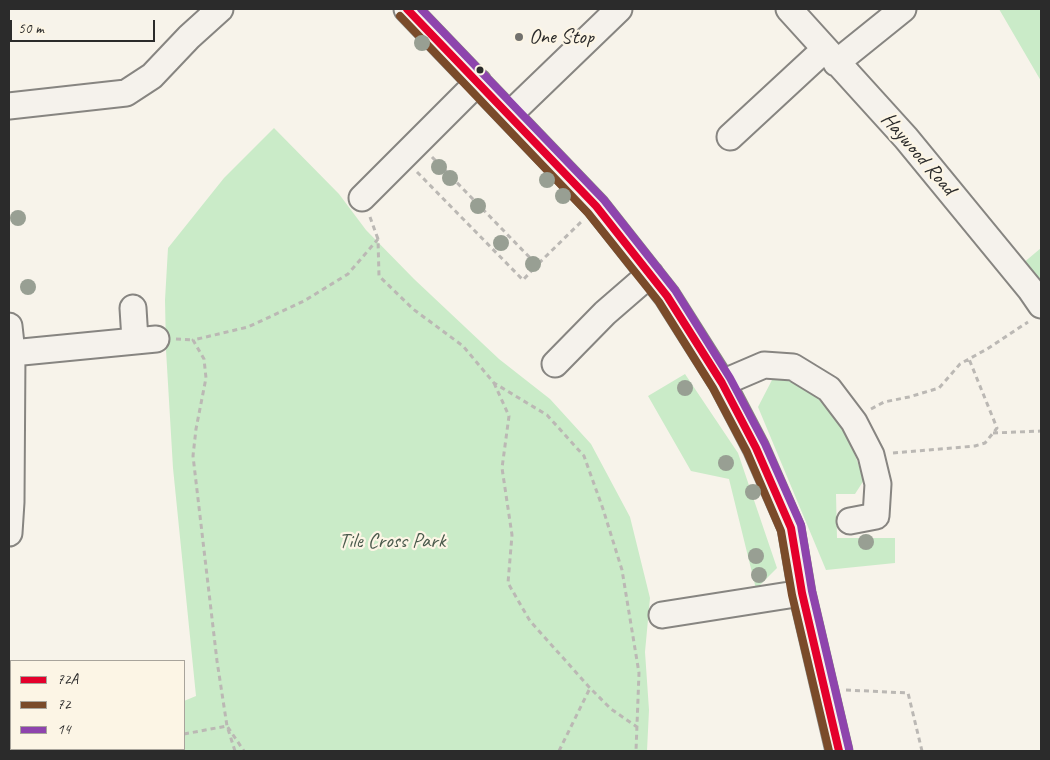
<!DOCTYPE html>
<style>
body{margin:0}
#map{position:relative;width:1050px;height:760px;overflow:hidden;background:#f7f3ea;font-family:Caveat,sans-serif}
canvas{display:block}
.frame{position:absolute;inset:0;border:10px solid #2b2b2b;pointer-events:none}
.legend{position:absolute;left:10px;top:660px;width:175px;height:90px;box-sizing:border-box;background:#fcf5e5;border:1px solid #a8a49b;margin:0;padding:6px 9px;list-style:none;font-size:15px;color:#2b2b2b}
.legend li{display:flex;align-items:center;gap:10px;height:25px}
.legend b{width:25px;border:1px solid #a8a49b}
.scale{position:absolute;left:10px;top:20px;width:145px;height:22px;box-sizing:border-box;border:2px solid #2b2b2b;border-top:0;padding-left:6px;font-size:15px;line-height:18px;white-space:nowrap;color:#2b2b2b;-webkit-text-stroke:4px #fcf5e5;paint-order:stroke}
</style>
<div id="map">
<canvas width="1050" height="760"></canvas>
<div class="frame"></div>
<ul class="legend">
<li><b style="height:6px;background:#e4002b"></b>72A</li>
<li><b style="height:6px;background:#7a4b2a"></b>72</li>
<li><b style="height:6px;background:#8e44ad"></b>14</li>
</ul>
<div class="scale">50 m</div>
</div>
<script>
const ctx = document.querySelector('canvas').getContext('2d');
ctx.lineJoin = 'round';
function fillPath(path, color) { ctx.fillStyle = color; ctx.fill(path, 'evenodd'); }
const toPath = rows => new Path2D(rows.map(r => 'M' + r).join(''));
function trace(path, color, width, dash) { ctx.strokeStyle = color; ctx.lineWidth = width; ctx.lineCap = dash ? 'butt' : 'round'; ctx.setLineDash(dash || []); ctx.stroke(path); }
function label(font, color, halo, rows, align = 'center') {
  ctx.font = font + ' Caveat,sans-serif'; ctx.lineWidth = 4.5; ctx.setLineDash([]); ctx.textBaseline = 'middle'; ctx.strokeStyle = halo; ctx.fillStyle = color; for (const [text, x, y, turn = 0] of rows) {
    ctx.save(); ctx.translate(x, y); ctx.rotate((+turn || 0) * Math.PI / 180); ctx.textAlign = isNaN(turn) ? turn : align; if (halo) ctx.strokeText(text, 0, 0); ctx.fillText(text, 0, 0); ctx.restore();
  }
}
fillPath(toPath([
 [999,9,1041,9,1041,81],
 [274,128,339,194,366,230,414,279,499,359,550,399,591,444,630,517,650,598,645,652,649,710,647,751,45,751,52,749,184,749,184,701,196,696,173,468,166,350,165,300,168,248,224,178],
 [1041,248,1041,285,1022,264],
 [781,373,794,378,817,397,847,433,864,480,855,494,836,494,837,538,895,538,895,563,826,570,758,407,772,380],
 [685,374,738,453,777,568,756,589,729,479,691,471,648,396]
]), '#caebc8');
const minor = toPath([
 [407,9,596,206,667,296,722,383,756,448,791,528,802,593,839,751],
 [789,9,906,138,1030,289,1041,305],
 [836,63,903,9],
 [9,106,126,93,152,76,189,37,220,9],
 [509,115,619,9],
 [730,137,824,50],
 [362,198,478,82],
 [133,308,135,340],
 [9,326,12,353,11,502,9,533],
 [12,353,156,339],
 [555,364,605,313,650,274],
 [722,383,764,365,793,367,829,389,854,422,871,455,878,484,876,516,850,521],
 [662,615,802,593],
 [9,736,10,751]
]);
trace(minor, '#878581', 29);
trace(toPath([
 [432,157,537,265,582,221],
 [417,172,523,280,537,265],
 [370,217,378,239],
 [176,339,193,340],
 [494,383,509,416,502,468,512,535,508,583,530,621,590,688,611,709,637,727],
 [871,409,884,402,909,397,939,388,960,364,987,349,1028,322],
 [993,433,1041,431],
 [893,453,975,446,985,443,997,428,969,359],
 [846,690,908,693,922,751],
 [184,734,227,726,244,751],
 [138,751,144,749],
 [235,751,227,726,217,661,193,456,196,429,206,378,204,359,193,340,248,327,304,301,348,274,378,239,379,276,413,309,463,346,494,383,547,415,584,456,603,509,622,570,639,673,636,751],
 [559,751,590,688]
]), '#bbb8b4', 3, [5, 4]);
trace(minor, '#f5f2ec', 25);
trace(toPath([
 [407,9,596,206,667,296,722,383,756,448,791,528,802,593,839,751]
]), '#e4002b', 8);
trace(toPath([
 [400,16,588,213,659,302,713,388,747,452,781,531,792,595,829,751]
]), '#7a4b2a', 8);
trace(toPath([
 [421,9,604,200,675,290,730,378,765,444,801,525,812,591,849,749]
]), '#8e44ad', 8);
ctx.fillStyle = '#989f93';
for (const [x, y] of [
 [422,43],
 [439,167],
 [450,178],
 [547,180],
 [563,196],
 [478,206],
 [18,218],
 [501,243],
 [533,264],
 [28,287],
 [685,388],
 [726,463],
 [753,492],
 [866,542],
 [756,556],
 [759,575]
]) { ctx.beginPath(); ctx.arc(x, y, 8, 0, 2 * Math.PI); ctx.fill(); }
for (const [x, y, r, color] of [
 [519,37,5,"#72716e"],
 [480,70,4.5,"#2b2b2b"]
]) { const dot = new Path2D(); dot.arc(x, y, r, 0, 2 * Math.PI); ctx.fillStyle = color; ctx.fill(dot); trace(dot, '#fcf5e5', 2); }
label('21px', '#2b2b2b', '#fcf5e5', [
 ["One Stop",529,37]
], 'left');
label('21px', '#2b2b2b', '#fcf5e5', [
 ["Haywood Road",918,154,49]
]);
label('21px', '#4a5a4c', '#fcf5e5', [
 ["Tile Cross Park",392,541]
]);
</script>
